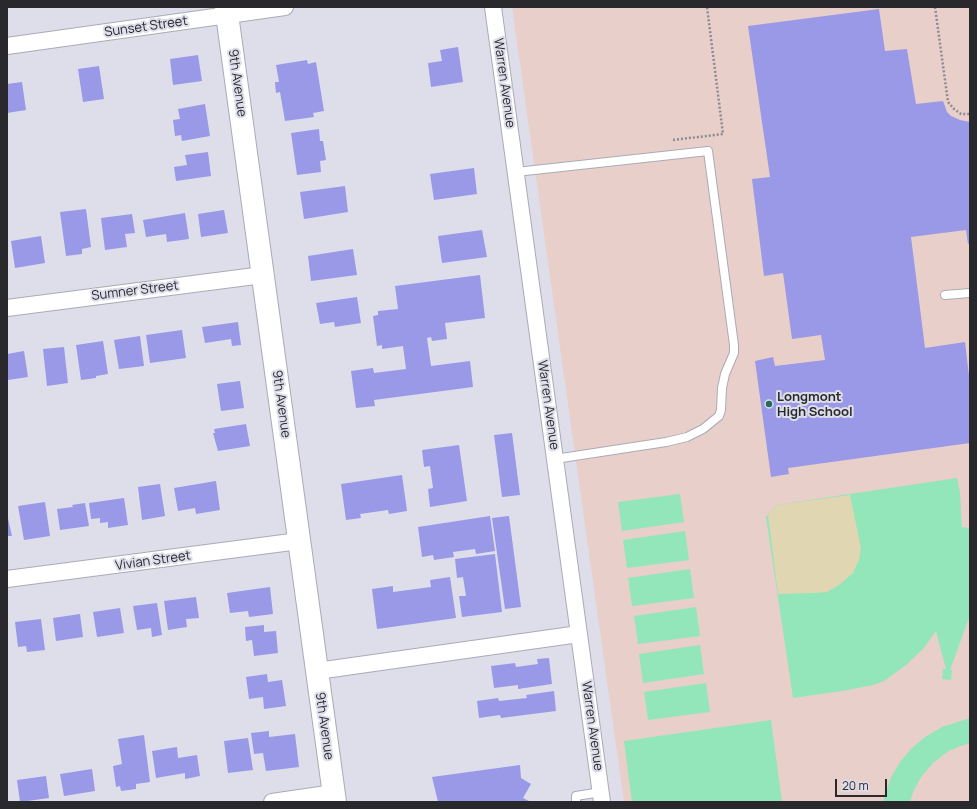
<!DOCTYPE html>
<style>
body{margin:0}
#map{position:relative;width:977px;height:809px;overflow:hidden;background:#dddeea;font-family:Manrope,sans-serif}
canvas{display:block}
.frame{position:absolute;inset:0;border:8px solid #28282d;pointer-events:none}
.scale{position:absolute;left:835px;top:779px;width:52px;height:18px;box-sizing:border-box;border:2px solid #28282d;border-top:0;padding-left:5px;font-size:12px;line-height:14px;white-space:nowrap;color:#28282d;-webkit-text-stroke:3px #dddeea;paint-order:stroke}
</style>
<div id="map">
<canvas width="977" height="809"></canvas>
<div class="frame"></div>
<div class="scale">20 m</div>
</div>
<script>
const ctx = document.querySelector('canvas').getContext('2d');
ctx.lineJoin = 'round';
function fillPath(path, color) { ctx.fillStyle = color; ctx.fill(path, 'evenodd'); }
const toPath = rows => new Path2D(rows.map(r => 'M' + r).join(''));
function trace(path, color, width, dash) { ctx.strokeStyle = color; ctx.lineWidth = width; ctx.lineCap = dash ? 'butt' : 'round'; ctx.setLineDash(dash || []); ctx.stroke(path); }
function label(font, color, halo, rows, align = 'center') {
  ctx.font = font + ' Manrope,sans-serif'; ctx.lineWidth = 4; ctx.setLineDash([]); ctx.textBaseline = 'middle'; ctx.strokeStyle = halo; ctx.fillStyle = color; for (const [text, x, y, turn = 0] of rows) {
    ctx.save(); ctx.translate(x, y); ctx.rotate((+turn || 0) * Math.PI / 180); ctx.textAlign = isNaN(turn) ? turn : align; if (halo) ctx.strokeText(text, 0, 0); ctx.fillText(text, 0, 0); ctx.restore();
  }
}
fillPath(toPath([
 [512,7,970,7,970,802,624,802]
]), '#e9cfca');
fillPath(toPath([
 [957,478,960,493,962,527,970,528,970,615,950,670,952,670,951,680,942,679,943,669,946,669,936,631,923,649,906,665,884,681,873,685,842,691,793,698,766,517,776,505],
 [680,494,684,522,622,531,618,502],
 [685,531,689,560,627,568,623,540],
 [690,569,694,598,632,606,628,578],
 [696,607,700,636,638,644,634,616],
 [700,645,704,674,643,683,639,654],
 [706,683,710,712,648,720,644,692],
 [970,718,970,743,958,747,947,752,933,763,921,777,913,792,910,802,883,802,891,777,900,762,912,748,925,737,942,727],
 [771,720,782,802,632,802,624,741]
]), '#92e6b9');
fillPath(toPath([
 [850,495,861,548,859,560,853,573,839,585,827,592,815,593,778,594,768,515,776,505]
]), '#e0d6b1');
fillPath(toPath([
 [879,9,885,51,907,49,916,104,943,101,947,112,951,116,960,120,970,122,970,243,968,244,966,230,911,237,925,348,965,342,970,384,970,443,788,468,789,474,771,477,755,361,773,357,775,366,825,360,821,335,792,339,783,273,764,276,752,179,770,177,748,26],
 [458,47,463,82,431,87,428,63,442,61,440,50],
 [198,55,202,81,173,85,170,59],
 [307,60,308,64,316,62,324,111,313,113,314,117,285,121,280,92,276,93,275,82,279,82,276,65],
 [99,66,104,99,83,102,78,69],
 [22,82,26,110,7,113,7,84],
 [205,104,210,136,182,141,181,135,175,136,173,120,180,119,178,109],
 [319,129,320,141,323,141,326,160,320,161,321,172,297,175,291,133],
 [208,152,211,176,176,181,174,167,187,165,185,155],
 [474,168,477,194,434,200,430,174],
 [345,186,348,212,304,219,300,192],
 [86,209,91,247,82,249,82,254,66,256,60,212],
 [224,210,228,233,201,237,198,214],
 [185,213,189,239,167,242,166,234,146,237,143,220],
 [132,214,135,233,125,234,127,247,105,250,101,218],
 [482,230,487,257,442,263,438,236],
 [41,236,45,263,15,268,11,241],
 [353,249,357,275,311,281,308,256],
 [480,275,485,318,445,323,447,339,432,341,431,337,427,338,431,366,470,361,473,387,374,400,375,406,356,408,351,371,373,368,374,373,406,369,403,346,382,349,382,345,377,346,373,316,378,315,378,311,398,309,395,286],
 [357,297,361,323,335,327,334,322,320,324,316,303],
 [238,322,241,345,232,346,231,339,205,343,202,327],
 [182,330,186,358,150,363,146,335],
 [140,336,144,366,119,369,114,340],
 [103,341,108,374,96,376,96,378,81,380,76,345],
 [64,347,68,383,47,386,43,349],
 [24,351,28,377,8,380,7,354],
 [240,381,244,408,221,411,217,384],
 [246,424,250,446,218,451,213,433,215,433,214,429],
 [512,433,520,495,502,497,494,435],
 [459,445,467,501,430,507,428,489,433,488,430,466,424,467,422,450],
 [402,475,407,511,389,514,388,510,360,514,361,518,346,520,341,484],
 [216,481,220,510,196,514,195,508,178,511,174,488],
 [160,484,165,516,142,520,138,487],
 [124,498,128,525,108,528,108,522,100,523,100,518,91,519,89,503],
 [45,502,50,536,24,540,18,506],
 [85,503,89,526,60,530,57,509,73,507,72,505],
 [7,514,12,536,7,536],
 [490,516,495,551,476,554,475,549,453,552,454,557,434,560,433,555,422,557,418,527],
 [509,516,521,607,505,609,492,518],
 [495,554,502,612,462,617,459,596,466,596,463,577,457,578,455,559],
 [450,577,456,618,377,629,372,589,393,586,393,592,431,587,430,580],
 [270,587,273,614,249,617,248,611,230,613,227,593],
 [196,597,199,618,186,619,187,627,168,630,164,601],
 [157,603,162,635,152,637,151,628,137,630,133,606],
 [120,608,124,633,97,637,93,612],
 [80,614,83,637,56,641,53,618],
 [41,619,45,650,27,652,26,646,18,647,15,622],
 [264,625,264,632,276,631,278,653,254,656,252,640,246,641,245,627],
 [549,658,552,684,518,689,518,685,494,688,491,666,515,663,516,667,538,664,537,659],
 [267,674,268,682,282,680,286,706,264,709,263,697,249,699,246,677],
 [554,691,556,711,501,718,500,715,479,718,477,701,498,698,499,701,527,698,526,695],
 [269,731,269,737,295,734,299,767,266,771,263,753,254,754,251,733],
 [144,735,150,782,136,784,136,789,121,791,120,786,116,787,113,766,122,764,118,739],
 [248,738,253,770,228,773,224,741],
 [177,747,178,758,197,755,200,776,185,779,185,773,156,778,152,751],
 [520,765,521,778,531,784,523,798,531,802,438,802,432,777],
 [92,769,95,791,64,796,60,774],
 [46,776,49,798,20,802,17,780]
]), '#9999e8');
const service = toPath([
 [516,172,708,151,734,345,734,353,725,374,722,388,721,410,719,416,703,429,687,437,666,442,555,459],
 [945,295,970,293],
 [576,802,576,796,601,792]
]);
const minor = toPath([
 [493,7,602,802],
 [7,46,285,7],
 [7,308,263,275],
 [7,579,299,541],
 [317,671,579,634],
 [272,802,334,793]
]);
const secondary = toPath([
 [226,7,335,802]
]);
trace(service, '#ababb7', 10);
trace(minor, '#ababb7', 18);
trace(secondary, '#ababb7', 24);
trace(toPath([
 [935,7,948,102,954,109,961,114,970,114],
 [673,140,723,134,707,7]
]), '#8a8b93', 2.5, [2, 2]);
trace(service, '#fff', 8);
trace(minor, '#fff', 16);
trace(secondary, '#fff', 22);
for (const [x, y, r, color] of [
 [769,404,4,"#256a5c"]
]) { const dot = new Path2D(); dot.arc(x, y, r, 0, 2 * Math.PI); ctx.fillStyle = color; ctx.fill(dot); trace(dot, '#dddeea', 1.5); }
label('13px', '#28282d', '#dddeea', [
 ["Sunset Street",146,27,-8],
 ["9th Avenue",237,83,82],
 ["Warren Avenue",504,83,82],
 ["Sumner Street",135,291,-7],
 ["9th Avenue",281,404,82],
 ["Warren Avenue",548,405,82],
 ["Vivian Street",153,561,-8],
 ["9th Avenue",324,726,82],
 ["Warren Avenue",592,726,82]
]);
label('bold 13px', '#28282d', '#dddeea', [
 ["Longmont",777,397],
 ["High School",777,412]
], 'left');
</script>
